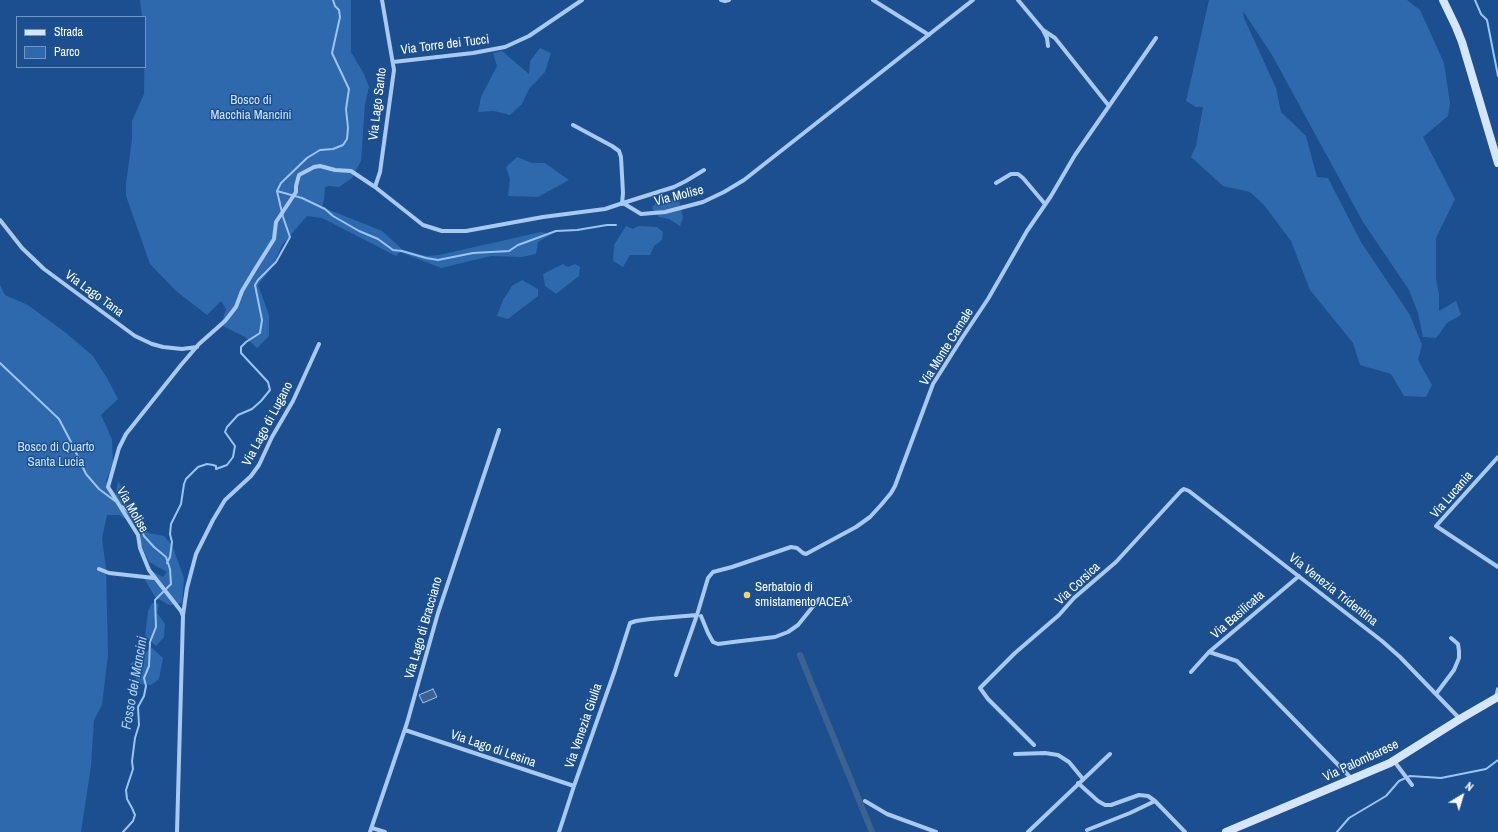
<!DOCTYPE html>
<style>
body{margin:0}
#map{position:relative;width:1498px;height:832px;overflow:hidden;background:#1b4f8f;font-family:"Archivo Narrow",sans-serif}
canvas{display:block}
.legend{position:absolute;left:16px;top:16px;width:130px;height:52px;box-sizing:border-box;background:#1b4f8f;border:1px solid #7695bc;margin:0;padding:5px 7px;list-style:none;font-size:12px;color:#fff}
.legend li{display:flex;align-items:center;gap:8px;height:20px}
.legend b{width:20px;border:1px solid #7695bc}
.north{position:absolute;left:1442px;top:776px;width:40px;height:40px;-webkit-text-stroke:3px #1b4f8f;paint-order:stroke;rotate:38deg;font-size:11px;font-weight:700;line-height:16px;text-align:center;color:#fff}
.north::after{content:'';display:block;margin:auto;width:14px;height:18px;background:#fff;clip-path:polygon(50% 0,100% 100%,50% 72%,0 100%)}
</style>
<div id="map">
<canvas width="1498" height="832"></canvas>
<ul class="legend">
<li><b style="height:5px;background:#d6e6fa"></b>Strada</li>
<li><b style="height:11px;background:#2e69ad"></b>Parco</li>
</ul>
<div class="north">N</div>
</div>
<script>
const ctx = document.querySelector('canvas').getContext('2d');
ctx.lineJoin = 'round';
function fillPath(path, color) { ctx.fillStyle = color; ctx.fill(path, 'evenodd'); }
const toPath = rows => new Path2D(rows.map(r => 'M' + r).join(''));
function trace(path, color, width, dash) { ctx.strokeStyle = color; ctx.lineWidth = width; ctx.lineCap = dash ? 'butt' : 'round'; ctx.setLineDash(dash || []); ctx.stroke(path); }
function label(font, color, halo, rows, align = 'center') {
  ctx.font = font + ' "Archivo Narrow",sans-serif'; ctx.lineWidth = 3; ctx.setLineDash([]); ctx.textBaseline = 'middle'; ctx.strokeStyle = halo; ctx.fillStyle = color; for (const [text, x, y, turn = 0] of rows) {
    ctx.save(); ctx.translate(x, y); ctx.rotate((+turn || 0) * Math.PI / 180); ctx.textAlign = isNaN(turn) ? turn : align; if (halo) ctx.strokeText(text, 0, 0); ctx.fillText(text, 0, 0); ctx.restore();
  }
}
fillPath(toPath([
 [140,0,351,0,351,52,364,74,369,87,365,104,361,161,352,178,339,187,329,186,325,187,324,200,322,207,382,231,403,250,426,256,439,255,541,232,552,234,538,242,536,254,522,257,491,256,441,268,400,252,396,256,322,218,307,216,282,245,272,267,258,285,269,315,269,336,257,348,245,337,221,325,226,309,221,301,207,315,176,291,150,264,126,196,126,184,132,139,132,121,144,94,145,17,142,17],
 [1209,0,1407,0,1420,10,1444,63,1450,103,1448,116,1423,137,1455,199,1436,238,1436,279,1439,294,1439,311,1456,301,1461,315,1447,323,1436,338,1423,337,1418,313,1409,290,1363,222,1272,55,1243,11,1244,18,1276,88,1281,112,1306,136,1317,177,1328,178,1361,242,1410,315,1422,345,1418,360,1432,385,1426,397,1404,396,1391,374,1360,365,1353,343,1310,290,1291,241,1264,205,1250,192,1223,186,1191,157,1196,146,1203,107,1196,107,1186,101],
 [540,48,551,53,545,72,529,89,522,104,510,115,494,111,478,112,481,97,497,66,493,53,502,51,529,74,530,61],
 [517,157,532,163,545,163,569,180,538,197,508,196,510,179,506,167],
 [662,197,679,200,683,218,680,226,669,219,659,217,652,208,657,201],
 [626,226,633,229,638,226,657,227,663,232,662,240,654,246,650,255,630,255,623,267,613,261,614,245],
 [563,264,568,267,575,264,580,267,579,276,556,294,545,286,543,274],
 [522,280,538,289,538,296,508,319,497,316,503,300,512,286],
 [0,285,5,295,28,305,66,333,93,356,107,378,118,399,101,415,112,439,113,464,106,481,116,494,118,481,126,494,127,504,142,520,148,533,164,536,172,545,184,578,182,603,169,605,155,597,145,580,152,571,163,577,167,572,149,562,140,543,141,528,119,515,107,515,102,539,106,568,108,655,102,705,94,720,91,766,81,832,0,832],
 [152,603,159,604,157,613,165,624,164,637,156,646,145,636,148,611],
 [152,648,163,658,159,679,151,685,138,684,130,664,138,657]
]), '#2e69ad');
const water = toPath([
 [849,596,852,601,842,606,840,600,849,596],
 [433,689,437,697,423,703,419,695,433,689]
]);
fillPath(water, '#3c6290');
trace(water, '#9cc4f0', 1);
trace(toPath([
 [1475,0,1481,14,1487,20,1498,76],
 [277,191,302,198,325,209,333,216,359,231,378,239,393,250,402,251,426,258,438,260,473,253,509,251,518,245,556,231,577,230,607,225,616,225],
 [0,363,59,419,70,440,86,474,99,489,115,501],
 [122,506,139,522,144,536,154,547,166,557,170,569,171,584,155,600,156,627,150,642,149,666,144,678,146,686,144,696,138,707,139,725,135,738,132,761,133,769,126,790,127,799,132,808,135,815,133,821,123,832],
 [167,563,170,557,172,542,170,534,171,524,181,504,184,484,186,479,198,467,207,464,213,465,216,466,216,469,227,465,233,457,235,446,225,432,227,427,238,415,252,409,261,401,270,390,268,382,241,353,241,347,246,342,260,333,262,320,255,285,258,280,276,262,290,237,283,217,277,191,281,183,307,158,320,150,333,149,343,145,347,139,348,128,346,109,349,89,332,53,340,17,339,10,335,6,333,0],
 [1337,832,1349,818,1386,796,1399,781,1410,776,1441,778,1486,769,1498,760]
]), '#9cc4f0', 2);
trace(toPath([
 [800,655,872,832]
]), '#3c6290', 6);
trace(toPath([
 [721,0,725,1,729,0],
 [873,0,929,35],
 [1043,30,1047,38,1048,46],
 [393,62,473,53,505,47,529,36,582,0],
 [1109,106,1156,38],
 [573,125,612,146,619,151,621,157,623,193,622,204],
 [996,183,1011,174,1018,174,1023,178,1045,204],
 [375,187,380,172,394,70,382,0],
 [623,203,674,187,686,181,704,170],
 [0,220,22,248,44,269,135,336,152,344,163,347,182,349,197,347],
 [1498,457,1436,526,1498,567],
 [99,569,109,573,154,578],
 [183,615,187,588,196,554,213,520,225,500,251,476,259,465,272,437,293,401,319,344],
 [701,616,708,633,713,642,718,644,733,642,775,637,788,632,798,625,819,599],
 [1209,652,1237,661,1352,779],
 [1191,672,1209,652,1299,576],
 [676,675,697,615],
 [1436,694,1454,670,1459,658,1459,651,1458,644,1451,638],
 [1496,698,1498,689],
 [405,730,574,786],
 [1034,745,988,699,980,688,1015,653,1059,615,1074,598,1116,562,1181,491,1184,489,1189,491,1382,641,1400,657,1460,719],
 [1015,754,1045,753,1058,755,1069,762,1083,779],
 [1394,761,1412,785],
 [1078,783,1098,801,1105,805,1111,805,1139,795,1148,796,1155,801,1185,832],
 [865,801,887,814,936,832],
 [372,828,385,832],
 [1087,830,1130,813,1155,801],
 [177,832,183,616,181,611,149,570,140,548,138,535,108,487,119,448,126,434,181,365,199,344,225,321,236,307,242,291,254,271,274,239,276,222,296,192,296,186,299,175,314,167,320,166,335,170,351,171,375,187,423,225,442,231,466,231,543,217,605,209,623,203,641,214,665,212,703,202,724,192,744,180,973,0],
 [370,832,407,723,438,613,499,430],
 [559,832,574,786,615,670,630,623,636,621,650,619,697,615,708,578,713,572,732,567,791,547,797,548,803,553,806,554,856,527,870,517,881,505,891,493,895,486,933,384,962,338,988,299,1027,231,1051,196,1075,155,1109,106,1055,38,1043,30,1018,0],
 [1028,832,1110,754]
]), '#a9c9ee', 4);
trace(toPath([
 [1443,0,1456,27,1462,42,1498,163],
 [1226,832,1390,763,1460,719,1498,697]
]), '#d6e6fa', 8);
for (const [x, y, r, color] of [
 [747,595,4,"#ffd166"]
]) { const dot = new Path2D(); dot.arc(x, y, r, 0, 2 * Math.PI); ctx.fillStyle = color; ctx.fill(dot); trace(dot, '#1b4f8f', 1.5); }
label('13px', '#fff', '#1b4f8f', [
 ["Via Torre dei Tucci",445,45,-7],
 ["Via Lago Santo",378,104,-83],
 ["Via Molise",679,196,-14],
 ["Via Lago Tana",94,294,36],
 ["Via Monte Carnale",947,347,-58],
 ["Via Lago di Lugano",268,424,-62],
 ["Via Lucania",1452,495,-49],
 ["Via Molise",132,510,60],
 ["Via Corsica",1078,584,-43],
 ["Via Venezia Tridentina",1333,590,38],
 ["Via Basilicata",1238,615,-41],
 ["Via Lago di Bracciano",424,628,-74],
 ["Via Venezia Giulia",584,726,-71],
 ["Via Lago di Lesina",493,749,19],
 ["Via Palombarese",1361,761,-25]
]);
label('13px', '#cfe3fa', '#1b4f8f', [
 ["Bosco di",251,101],
 ["Macchia Mancini",251,116],
 ["Bosco di Quarto",56,448],
 ["Santa Lucia",56,463]
]);
label('13px', '#fff', '#1b4f8f', [
 ["Serbatoio di",755,588],
 ["smistamento ACEA",755,603]
], 'left');
label('italic 14px', '#b5d3f5', '#1b4f8f', [
 ["Fosso dei Mancini",135,683,-80]
]);
</script>
